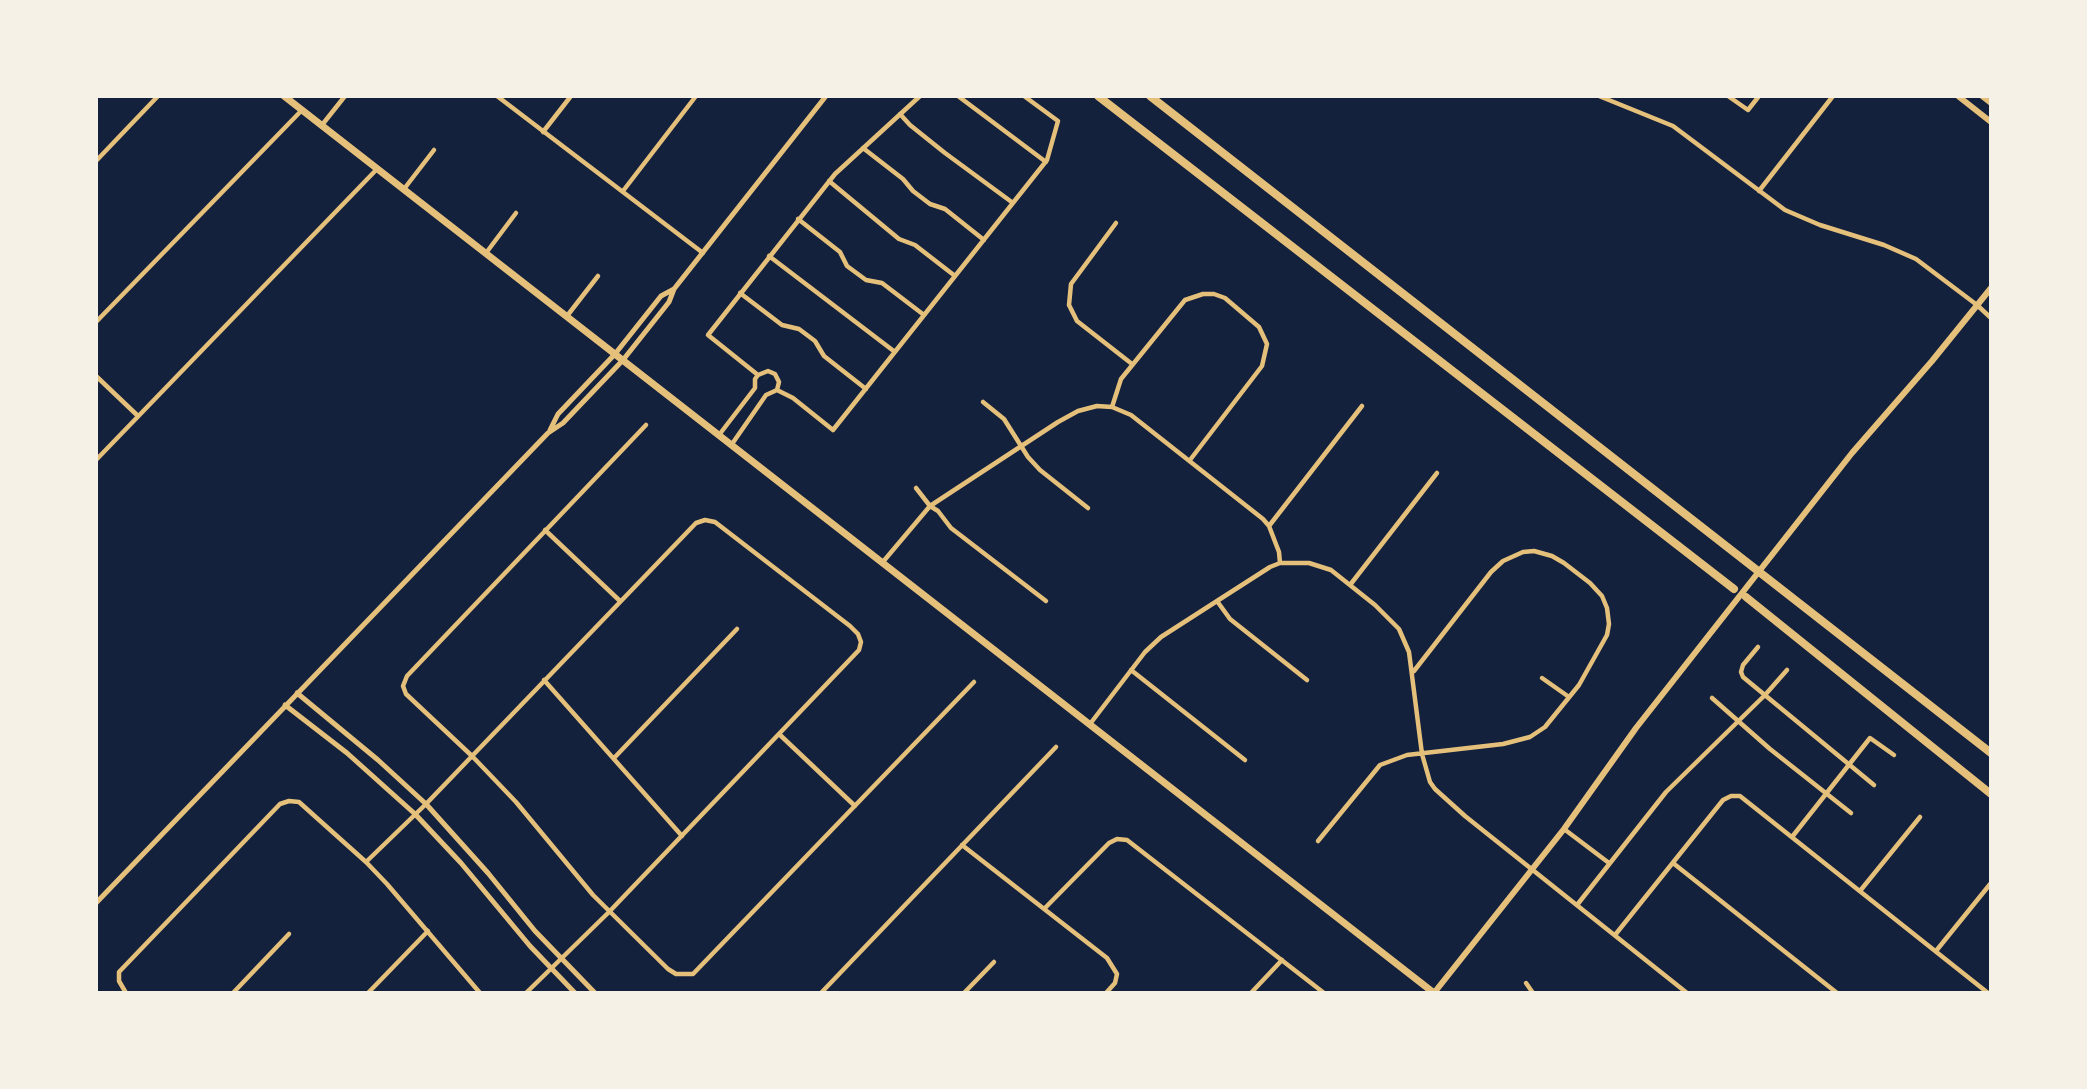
<!DOCTYPE html>
<style>
body{margin:0}
#map{position:relative;width:2087px;height:1089px;overflow:hidden;background:#14213d;font-family:Inter,sans-serif}
canvas{display:block}
.frame{position:absolute;inset:0;border:98px solid #f6f1e7;pointer-events:none}
</style>
<div id="map">
<canvas width="2087" height="1089"></canvas>
<div class="frame"></div>
</div>
<script>
const ctx = document.querySelector('canvas').getContext('2d');
ctx.lineJoin = 'round';
const toPath = rows => new Path2D(rows.map(r => 'M' + r).join(''));
function trace(path, color, width, dash) { ctx.strokeStyle = color; ctx.lineWidth = width; ctx.lineCap = dash ? 'butt' : 'round'; ctx.setLineDash(dash || []); ctx.stroke(path); }
trace(toPath([
 [497,96,703,253],
 [958,96,1046,162],
 [1599,96,1673,126,1785,210,1820,225,1884,245,1916,259,1977,305,1991,318],
 [1728,96,1748,110,1759,96],
 [900,114,910,125,945,153,1013,203],
 [322,125,345,96],
 [543,132,571,96],
 [863,148,903,179,913,191,930,204,945,209,984,240],
 [96,161,158,96],
 [829,181,899,239,915,245,955,276],
 [404,189,434,150],
 [623,191,696,96],
 [1759,191,1833,96],
 [798,219,840,252,847,266,866,280,882,283,924,315],
 [1116,223,1071,284,1069,305,1077,321,1132,364],
 [486,253,516,213],
 [769,256,895,352],
 [740,293,782,325,799,329,815,341,824,356,866,389],
 [567,316,598,276],
 [96,322,302,110],
 [758,375,708,335,835,174,920,96],
 [758,375,768,371,775,374,779,382,777,390],
 [96,376,138,416],
 [777,390,793,398,833,430,1047,160,1058,121,1024,96],
 [983,402,1004,419,1028,457,1040,470,1088,508],
 [1112,407,1121,379,1185,300,1203,294,1214,294,1225,298,1259,327,1267,344,1262,366,1190,460],
 [646,425,407,676,403,686,406,694,472,756,516,802,593,895,668,969,676,974,693,974,974,682],
 [719,435,755,388,755,379,758,375],
 [732,444,766,395,777,390],
 [96,460,377,169],
 [916,488,930,506,938,511,951,528,1046,601],
 [1269,526,1362,406],
 [545,530,620,601],
 [882,563,930,506,1058,422,1078,411,1097,406,1112,407,1131,415,1263,519,1269,526,1279,552,1280,563],
 [1350,585,1437,473],
 [1217,601,1230,619,1307,680],
 [1758,647,1743,665,1741,672,1743,677,1874,785],
 [1131,670,1245,760],
 [1542,678,1569,697],
 [544,680,682,836],
 [1712,698,1770,749,1851,813],
 [1090,724,1145,652,1161,637,1217,601,1270,567,1280,563,1309,563,1331,570,1375,605,1399,629,1409,652,1422,754,1430,782,1435,789,1465,816,1687,993],
 [779,734,855,806],
 [615,757,737,629],
 [1564,829,1609,863],
 [1792,837,1870,738,1894,755],
 [1318,841,1380,765,1407,755,1503,744,1530,737,1545,727,1579,685,1607,635,1609,624,1607,608,1602,596,1590,583,1564,563,1552,556,1534,551,1523,552,1503,561,1491,572,1414,671],
 [962,845,1107,958,1117,974,1115,983,1106,993],
 [366,862,426,804,696,523,705,520,715,522,850,626,858,634,861,642,859,650,609,912,526,993],
 [1673,863,1837,993],
 [1860,891,1920,817],
 [1577,905,1666,792,1765,695,1787,670],
 [1044,909,1109,843,1117,839,1127,840,1324,993],
 [1615,935,1723,800,1731,796,1740,796,1988,993],
 [1936,951,1991,883],
 [1526,983,1533,993],
 [126,993,119,981,119,972,280,804,289,801,299,802,366,862,387,884,480,993],
 [233,993,289,934],
 [368,993,428,931],
 [821,993,1056,747],
 [964,993,994,962],
 [1251,993,1282,960]
]), '#e5c07b', 4.5);
trace(toPath([
 [550,430,558,414,615,354,661,296,674,289],
 [297,693,378,760,426,804,488,873,535,931,595,993],
 [285,705,347,753,415,814,461,863,530,946,575,993],
 [96,903,548,433,563,423,623,360,669,302,674,289,826,96]
]), '#e5c07b', 5);
trace(toPath([
 [1958,96,1991,122],
 [1982,96,1991,103],
 [1434,993,1564,829,1636,728,1852,453,1932,361,1991,288]
]), '#e5c07b', 6);
trace(toPath([
 [284,96,1434,993]
]), '#e5c07b', 7);
trace(toPath([
 [1098,96,1734,589],
 [1150,96,1991,753],
 [1746,597,1991,794]
]), '#e5c07b', 8);
</script>
